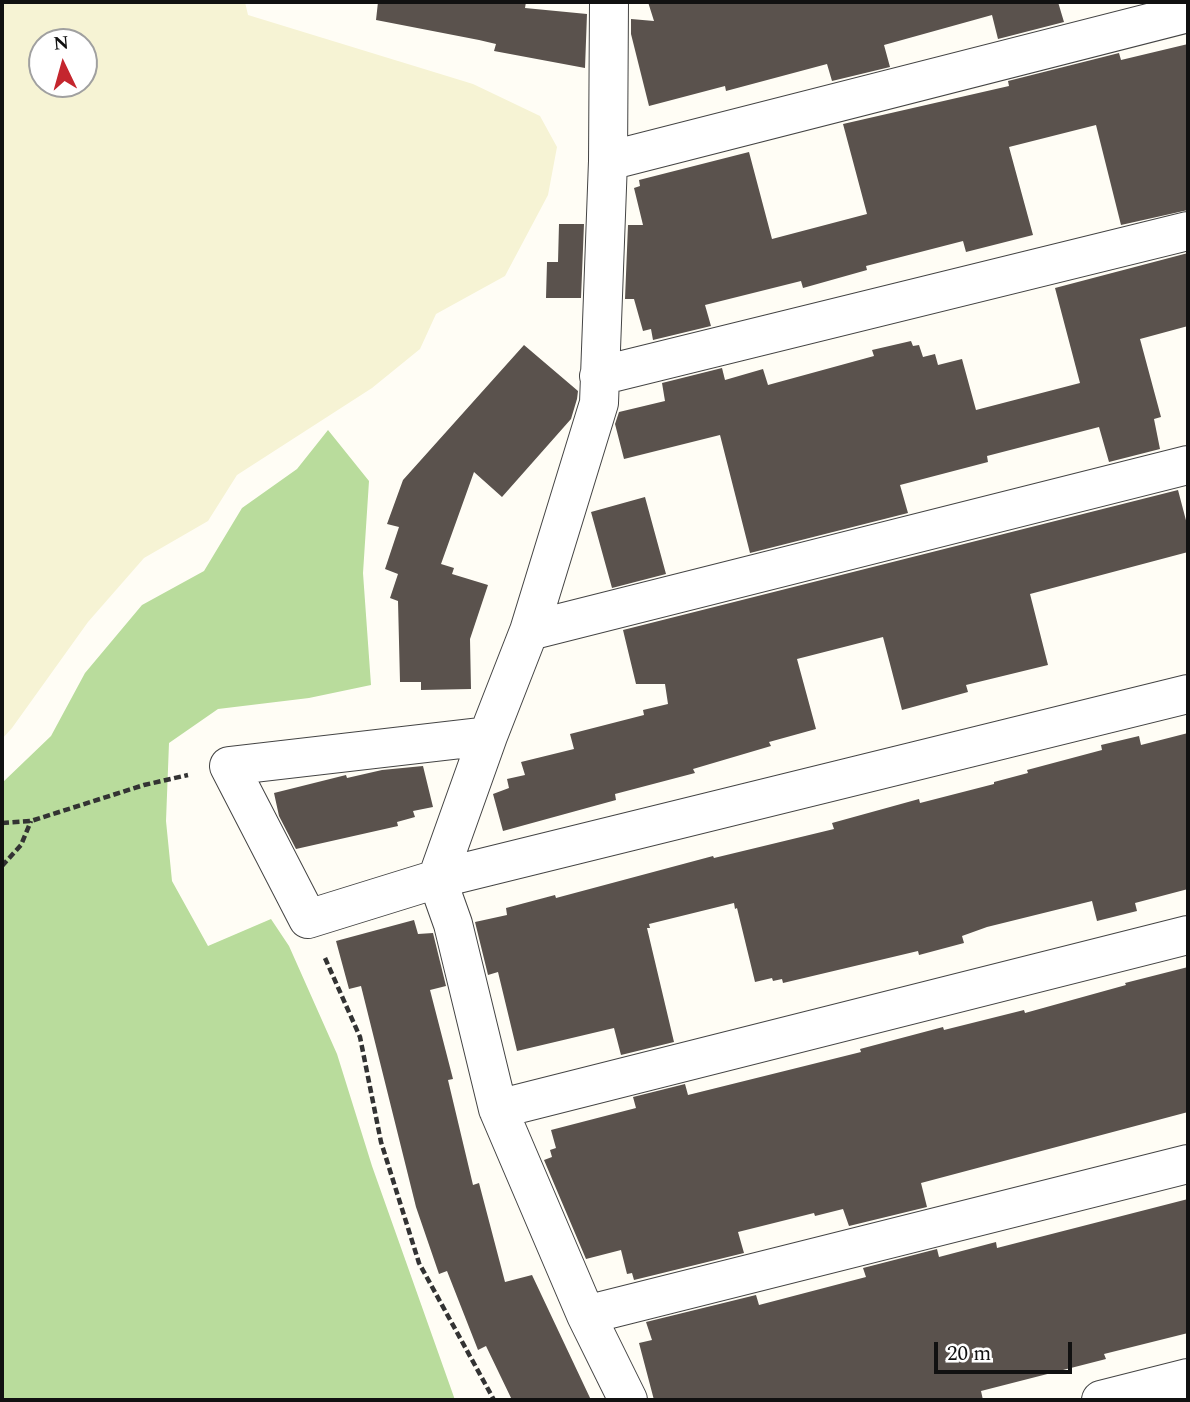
<!DOCTYPE html>
<style>
body{margin:0}
#map{position:relative;width:1190px;height:1402px;overflow:hidden;background:#fffdf5;font-family:Spectral,serif}
canvas{display:block}
.frame{position:absolute;inset:0;border:4px solid #111;pointer-events:none}
.north{position:absolute;left:28px;top:28px;width:70px;height:70px;box-sizing:border-box;background:#fff;border:2px solid #a0a0a0;border-radius:50%;rotate:355deg;font-size:19px;font-weight:700;line-height:28px;text-align:center;color:#111}
.north::after{content:'';display:block;margin:auto;width:24px;height:32px;background:#c4262e;clip-path:polygon(50% 0,100% 100%,50% 72%,0 100%)}
.scale{position:absolute;left:934px;top:1342px;width:138px;height:32px;box-sizing:border-box;border:4px solid #111;border-top:0;padding-left:9px;font-size:21px;line-height:24px;white-space:nowrap;color:#111;-webkit-text-stroke:5px #fff;paint-order:stroke}
</style>
<div id="map">
<canvas width="1190" height="1402"></canvas>
<div class="frame"></div>
<div class="north">N</div>
<div class="scale">20 m</div>
</div>
<script>
const ctx = document.querySelector('canvas').getContext('2d');
ctx.lineJoin = 'round';
function fillPath(path, color) { ctx.fillStyle = color; ctx.fill(path, 'evenodd'); }
const toPath = rows => new Path2D(rows.map(r => 'M' + r).join(''));
function trace(path, color, width, dash) { ctx.strokeStyle = color; ctx.lineWidth = width; ctx.lineCap = dash ? 'butt' : 'round'; ctx.setLineDash(dash || []); ctx.stroke(path); }
fillPath(toPath([
 [2,2,245,2,248,15,473,84,540,116,557,147,548,195,505,276,436,314,420,349,372,388,237,475,208,521,144,558,88,622,12,728,2,739],
 [42,42,84,42,84,84,42,84]
]), '#f6f3d4');
fillPath(toPath([
 [328,430,369,481,363,573,371,685,309,698,218,709,169,743,166,821,172,881,208,946,271,919,289,946,337,1054,372,1166,455,1400,2,1400,2,783,51,736,85,673,142,605,204,571,242,508,297,469]
]), '#b9dc9c');
fillPath(toPath([
 [378,2,526,2,525,8,587,14,585,68,494,51,496,44,479,40,376,20],
 [648,2,1058,2,1064,22,998,39,992,15,884,45,890,67,832,81,827,64,726,91,725,86,649,106,631,34,631,19,654,21],
 [1188,44,1188,210,1121,225,1096,125,1009,147,1033,235,966,252,963,241,866,266,867,270,803,288,801,281,705,305,711,326,653,340,651,329,643,331,634,299,625,299,628,225,643,225,634,188,640,186,639,180,749,152,772,239,867,214,843,124,1009,86,1008,81,1119,53,1121,60],
 [559,224,584,224,581,298,546,298,547,262,558,262],
 [1188,253,1188,326,1140,339,1161,417,1154,419,1160,449,1109,462,1099,427,987,456,988,462,900,485,908,513,750,553,720,435,624,459,615,424,619,412,665,401,662,383,722,368,725,380,763,369,768,385,874,356,872,350,911,341,913,346,919,345,923,357,935,354,938,365,962,359,976,410,1080,383,1055,288],
 [524,345,578,391,577,399,571,419,502,497,474,472,441,564,454,568,452,574,488,585,470,639,471,689,421,690,421,682,400,682,398,601,390,598,398,574,385,569,399,527,387,524,403,480],
 [1178,490,1188,528,1188,552,1030,594,1048,665,966,685,968,692,902,710,883,637,797,659,816,729,769,742,771,746,693,769,695,773,615,794,616,800,503,831,493,794,509,788,507,779,525,775,521,762,574,749,570,734,644,715,643,710,668,704,665,684,636,684,623,630],
 [645,497,666,574,612,588,591,512],
 [1188,733,1188,889,1135,903,1137,911,1097,921,1092,901,987,927,962,936,964,943,919,955,918,951,783,983,782,979,773,981,772,978,755,982,737,908,735,909,734,903,649,924,650,928,647,928,674,1042,621,1055,614,1028,517,1051,498,972,488,975,475,922,507,915,506,908,555,895,556,898,713,856,714,858,834,829,832,823,919,799,920,803,994,784,994,782,1028,773,1027,770,1102,750,1101,745,1139,736,1141,745],
 [423,766,433,807,413,811,415,817,397,822,398,826,296,849,279,816,274,793,346,775,347,778,382,770],
 [414,920,418,934,433,933,446,986,430,990,453,1079,448,1080,473,1185,479,1183,505,1282,532,1275,591,1400,512,1400,486,1346,478,1350,447,1271,439,1274,416,1207,361,986,349,989,336,941],
 [1188,967,1188,1112,921,1183,927,1207,849,1226,843,1209,815,1216,814,1213,738,1232,744,1253,634,1280,632,1273,627,1274,621,1250,586,1259,544,1160,552,1157,550,1150,556,1148,551,1130,636,1108,633,1097,685,1084,688,1095,861,1052,860,1049,943,1027,944,1030,1024,1010,1025,1013,1126,985,1125,983],
 [1188,1199,1188,1333,1104,1354,1106,1359,981,1391,983,1400,654,1400,639,1343,652,1340,646,1322,756,1295,759,1305,866,1277,863,1268,937,1249,939,1257,996,1242,997,1248]
]), '#5a524d');
const minor = toPath([
 [609,2,608,161,599,403,529,631,488,736,437,879,453,924,498,1109,586,1315,628,1400],
 [608,161,1188,13],
 [599,376,1188,231],
 [529,631,1188,465],
 [488,736,229,766,308,919,437,879,1188,694],
 [498,1109,1188,935],
 [586,1315,1188,1164],
 [1101,1400,1188,1378]
]);
trace(minor, '#444', 40);
trace(toPath([
 [2,823,31,821,144,785,188,775],
 [2,866,21,845,31,821],
 [325,958,360,1037,381,1142,419,1263,494,1400]
]), '#333', 4.5, [7, 3.5]);
trace(minor, '#fff', 38);
</script>
